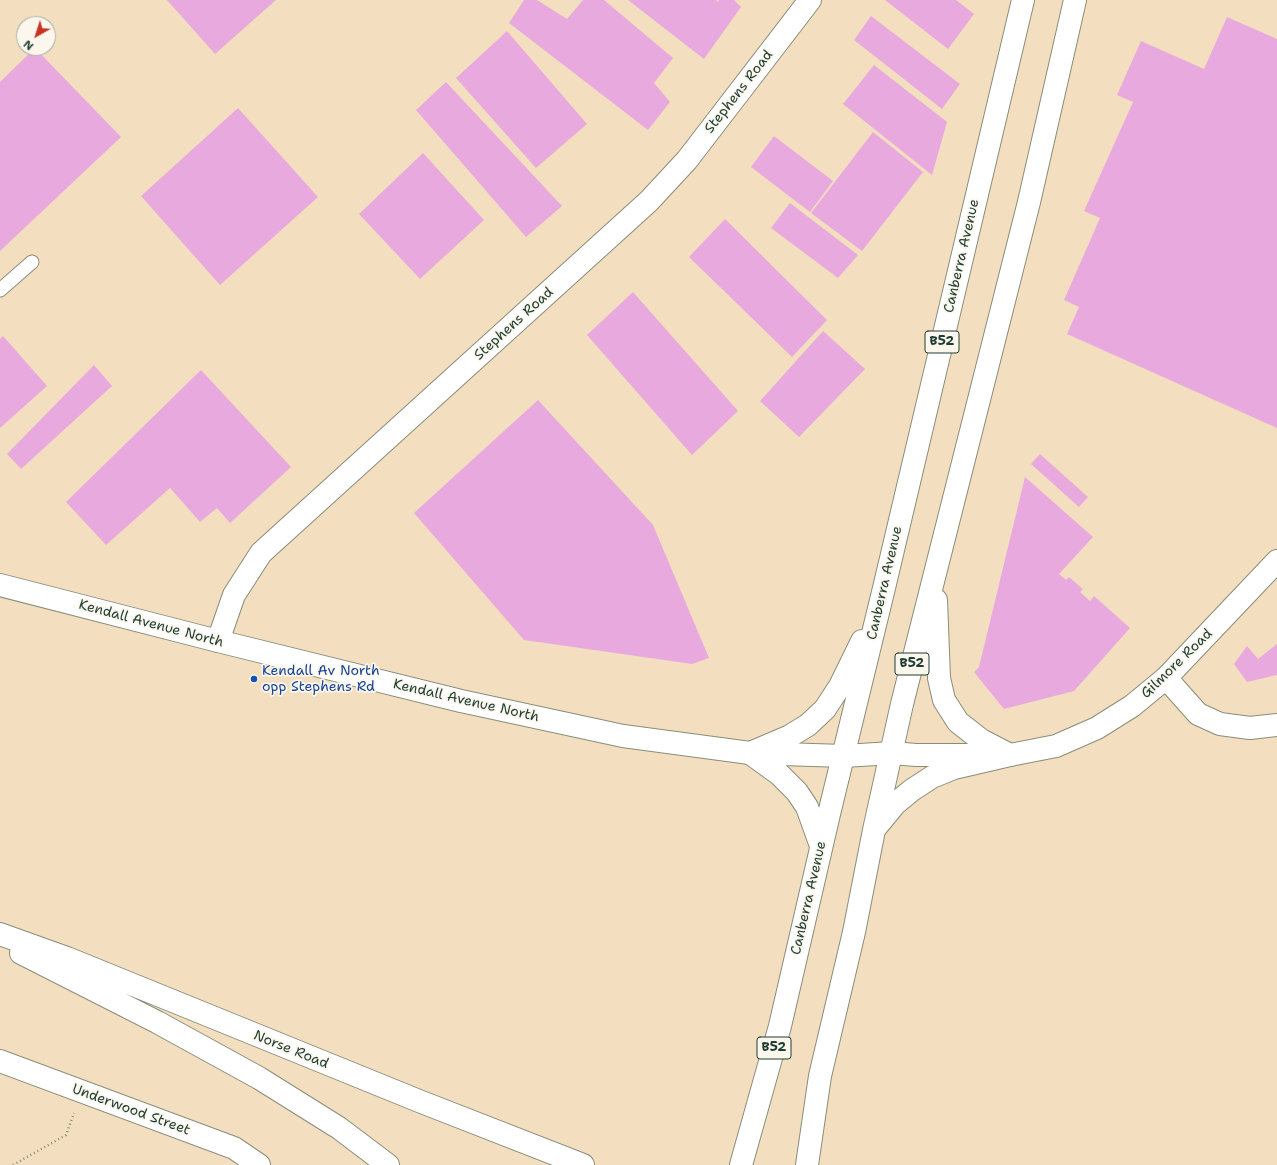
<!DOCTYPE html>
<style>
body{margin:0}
#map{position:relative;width:1277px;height:1165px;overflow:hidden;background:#f3dec0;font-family:"Shantell Sans",sans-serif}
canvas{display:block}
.north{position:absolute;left:16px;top:16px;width:40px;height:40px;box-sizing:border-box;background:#fbf7ec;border:1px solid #a3ada2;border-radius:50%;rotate:219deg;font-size:11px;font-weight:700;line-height:16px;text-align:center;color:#1f3d34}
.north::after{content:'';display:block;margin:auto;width:14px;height:18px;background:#c8321e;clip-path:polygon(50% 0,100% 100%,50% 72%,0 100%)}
</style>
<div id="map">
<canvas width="1277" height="1165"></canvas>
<div class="north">N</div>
</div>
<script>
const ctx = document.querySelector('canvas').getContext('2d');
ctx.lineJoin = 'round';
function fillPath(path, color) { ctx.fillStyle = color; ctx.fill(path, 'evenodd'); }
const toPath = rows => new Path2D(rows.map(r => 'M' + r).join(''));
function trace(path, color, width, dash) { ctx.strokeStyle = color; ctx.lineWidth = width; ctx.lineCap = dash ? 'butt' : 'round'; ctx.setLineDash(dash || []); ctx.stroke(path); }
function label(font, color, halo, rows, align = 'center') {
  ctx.font = font + ' "Shantell Sans",sans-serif'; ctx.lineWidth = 3.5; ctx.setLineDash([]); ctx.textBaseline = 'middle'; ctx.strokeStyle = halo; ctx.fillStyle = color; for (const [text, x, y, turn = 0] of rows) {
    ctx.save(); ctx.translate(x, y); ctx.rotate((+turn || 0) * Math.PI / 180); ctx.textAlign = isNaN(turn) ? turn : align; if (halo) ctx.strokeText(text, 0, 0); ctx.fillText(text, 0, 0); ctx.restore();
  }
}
fillPath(toPath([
 [167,0,276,0,215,54],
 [524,0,537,0,567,19,583,0,604,0,673,58,654,83,670,102,648,130,509,23],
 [628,0,716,0,718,2,719,0,734,0,741,7,704,59],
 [885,0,956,0,974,14,948,49],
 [871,16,960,84,942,109,854,40],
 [1227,17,1277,39,1277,428,1067,334,1079,307,1064,300,1100,218,1084,211,1133,102,1117,95,1141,41,1204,69],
 [507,31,587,124,536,168,456,78],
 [35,48,121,137,0,251,0,82],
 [874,65,947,122,932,175,843,104],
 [446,82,562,206,526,237,416,110],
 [238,108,318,197,220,285,141,196],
 [873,132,923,172,862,251,811,213],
 [774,136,833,181,810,212,751,167],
 [423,153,484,220,420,279,359,214],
 [790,203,858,255,838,278,771,228],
 [725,219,827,320,792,357,689,257],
 [633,292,738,411,692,455,587,335],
 [823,331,865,369,799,437,760,401],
 [3,336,47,386,0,428,0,339],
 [94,365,112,386,21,469,7,454],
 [201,370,291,467,230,523,217,508,200,522,170,488,106,545,66,502],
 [538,400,653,525,709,658,692,664,524,640,414,513],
 [1040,454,1088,497,1079,507,1031,464],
 [1025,477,1093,537,1059,574,1066,580,1069,577,1083,589,1080,592,1090,601,1094,596,1130,628,1074,691,1004,709,974,672,979,667],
 [1277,644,1277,675,1247,682,1234,664,1247,646,1258,659]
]), '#e8aade');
const lane = toPath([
 [0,290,32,262]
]);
const street = toPath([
 [218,641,234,595,261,553,649,201,687,160,810,0],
 [1166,678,1198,714,1220,724,1250,728,1277,725],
 [0,1061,234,1148,259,1165]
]);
const secondary = toPath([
 [0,585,218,641,461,701,623,736,750,753,844,756,892,753,916,755,1010,755,1056,746,1097,728,1132,706,1166,678,1277,561],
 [0,934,67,958,419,1101,583,1165],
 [21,953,157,1022,259,1078,339,1128,388,1165]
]);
const highway = toPath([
 [936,600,939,678,944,700,958,722,981,740,1010,755],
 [750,753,790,736,808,725,825,709,840,686,862,641],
 [750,753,779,774,797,792,807,807,821,846],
 [876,827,895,804,912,790,932,777,954,768,1010,755],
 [741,1165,780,1026,829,814,884,588,1023,0],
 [807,1165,820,1076,854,932,874,830,902,704,1029,202,1075,0]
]);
trace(lane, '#898e7a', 15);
trace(street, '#898e7a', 24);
trace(secondary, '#898e7a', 24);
trace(highway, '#898e7a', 24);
trace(toPath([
 [13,1165,66,1135,74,1113]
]), '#898e7a', 2.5, [1, 3]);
trace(lane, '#fff', 13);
trace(street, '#fff', 22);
trace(secondary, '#fff', 22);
trace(highway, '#fff', 22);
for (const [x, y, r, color] of [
 [254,679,4,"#1a4fb4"]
]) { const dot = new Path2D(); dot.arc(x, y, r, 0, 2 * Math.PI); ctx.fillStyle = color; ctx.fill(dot); trace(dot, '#fbf7ec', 1.5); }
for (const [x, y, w] of [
 [942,342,34],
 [912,664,34],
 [774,1048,34]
]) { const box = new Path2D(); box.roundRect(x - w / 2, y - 11, w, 22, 3); ctx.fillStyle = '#fbf7ec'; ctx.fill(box); trace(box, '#1f3d34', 1); }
label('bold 13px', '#1f3d34', null, [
 ["B52",942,342],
 ["B52",912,664],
 ["B52",774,1048]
]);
label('14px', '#1f3d34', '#fbf7ec', [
 ["Stephens Road",739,92,-52],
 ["Canberra Avenue",962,256,-77],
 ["Stephens Road",514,324,-42],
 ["Canberra Avenue",885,583,-77],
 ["Kendall Avenue North",151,624,15],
 ["Gilmore Road",1177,664,-44],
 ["Kendall Avenue North",466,701,13],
 ["Canberra Avenue",809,898,-77],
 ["Norse Road",291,1050,22],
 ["Underwood Street",131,1110,20]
]);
label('14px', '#164399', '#fbf7ec', [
 ["Kendall Av North",262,671],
 ["opp Stephens Rd",262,687]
], 'left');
</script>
